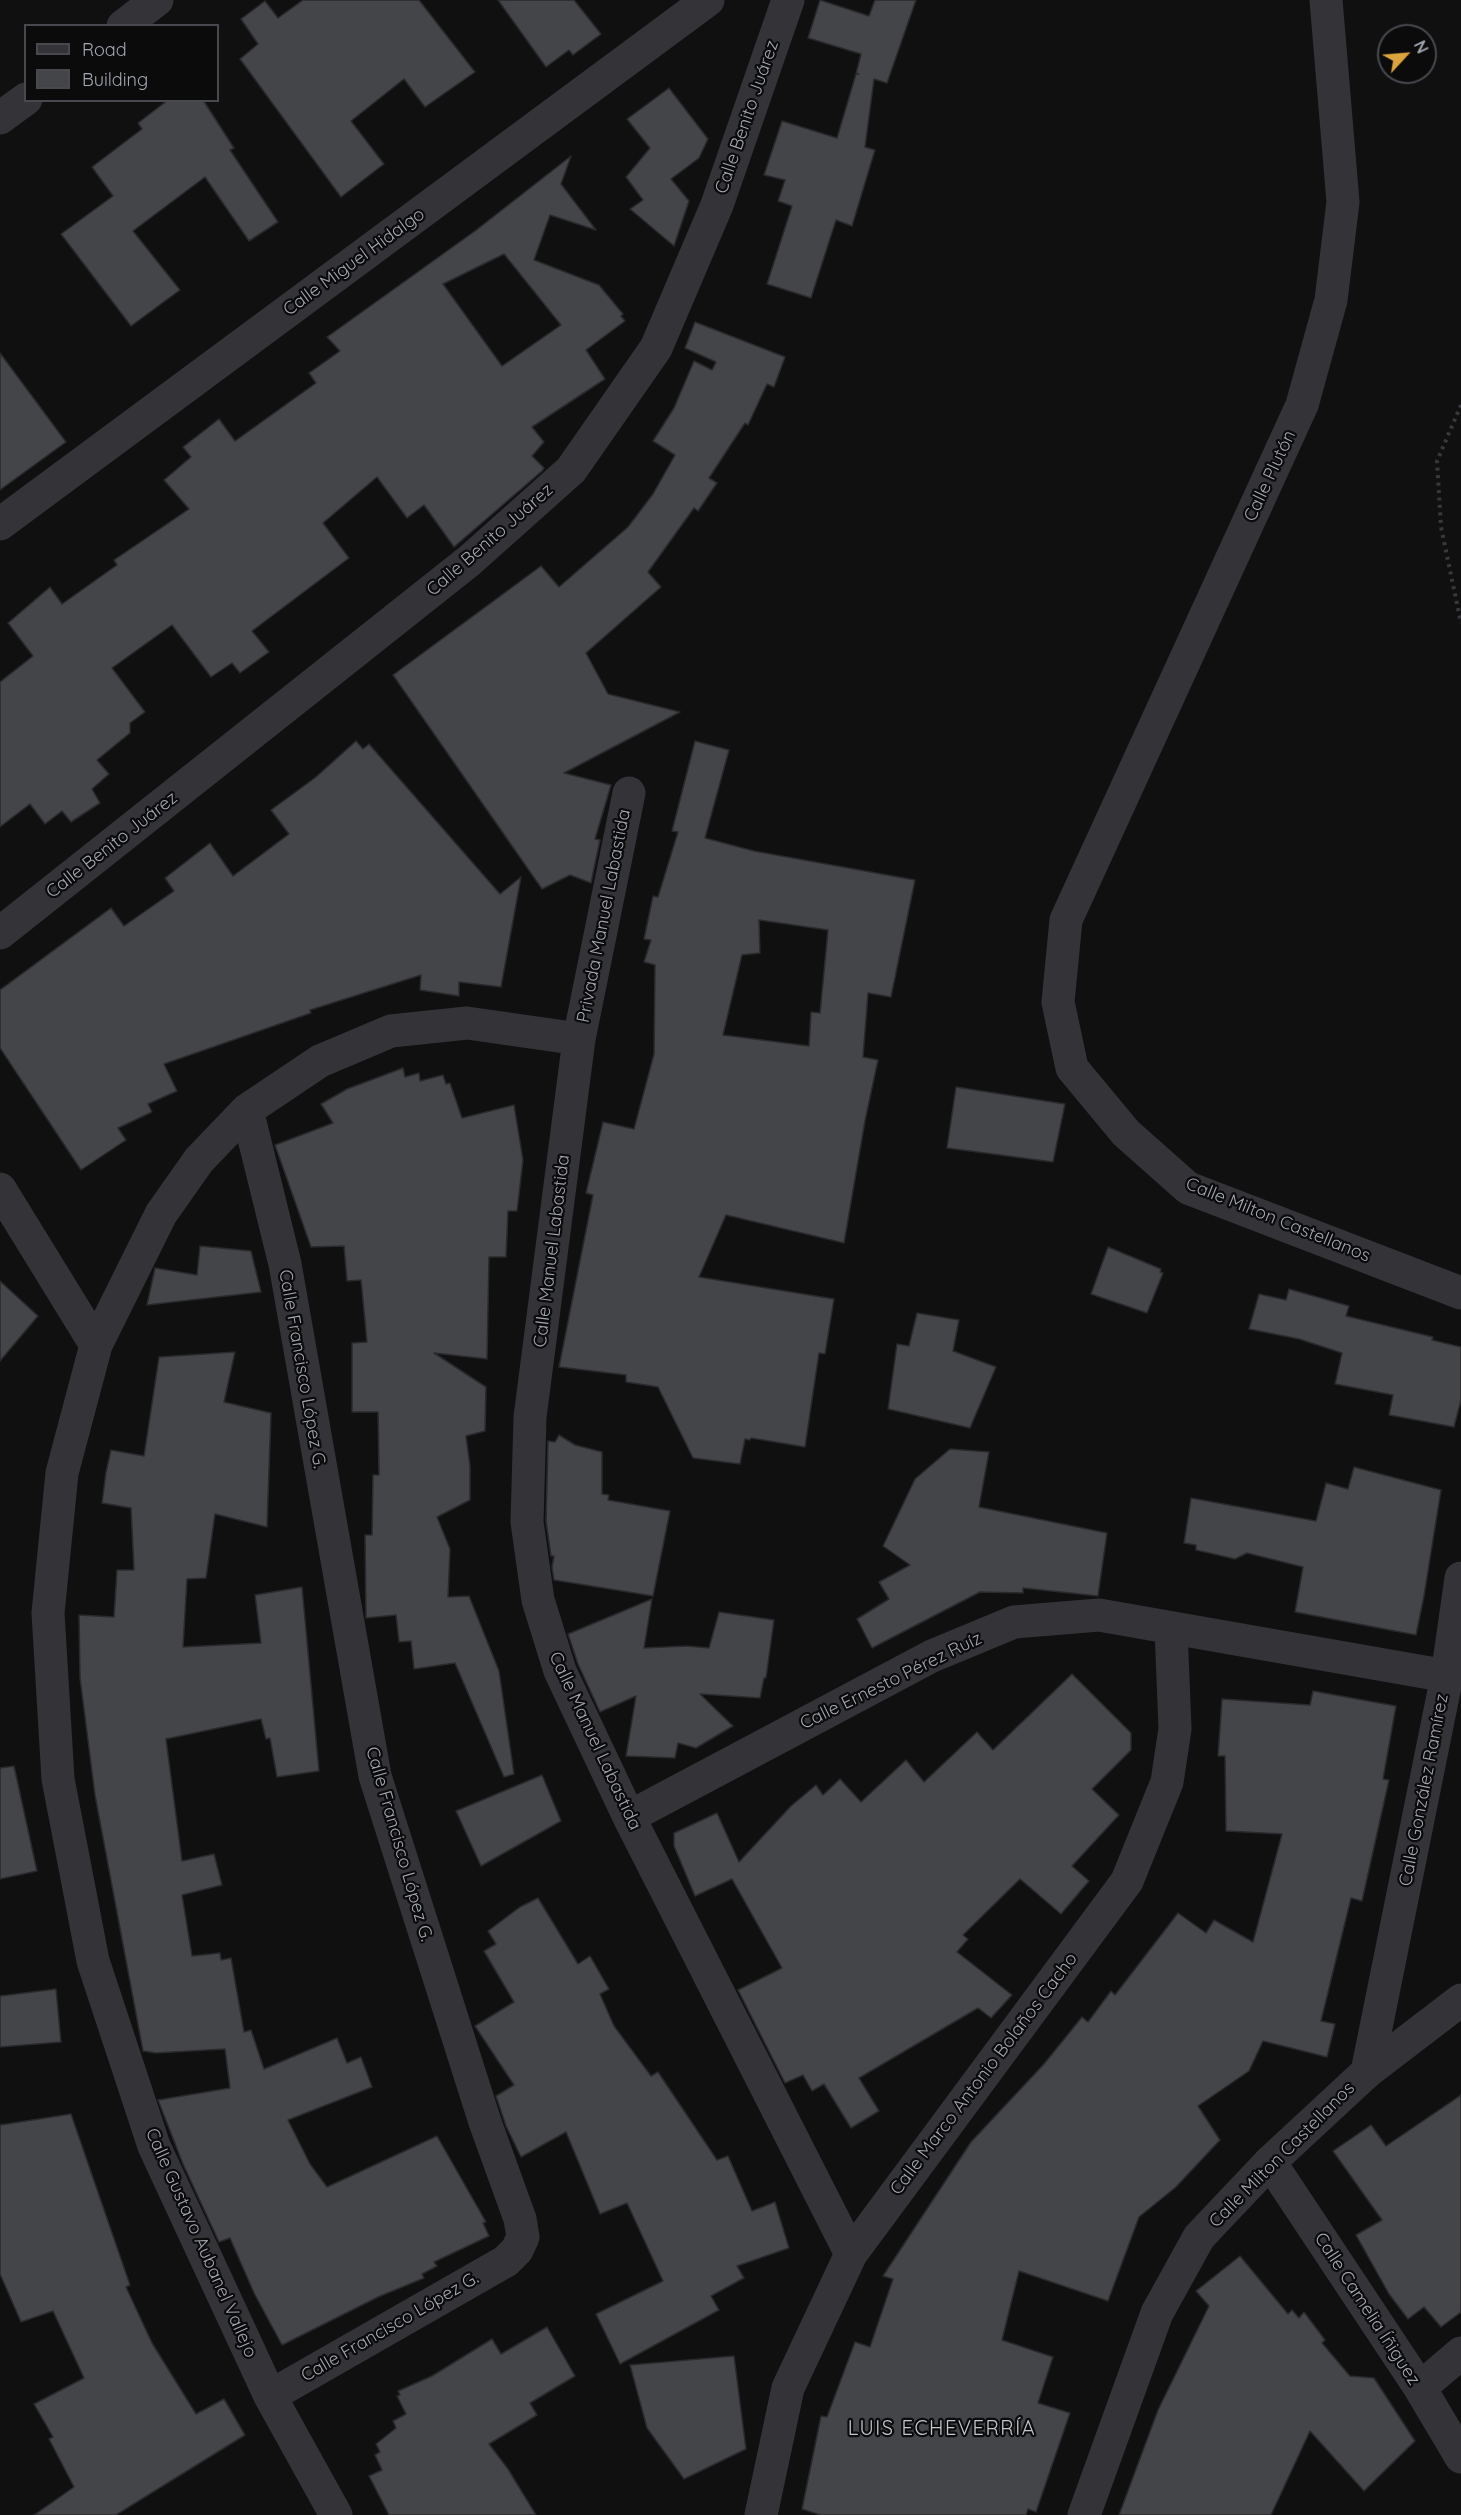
<!DOCTYPE html>
<meta charset="utf-8">
<style>
body{margin:0}
#map{position:relative;width:1461px;height:2515px;overflow:hidden;background:#101011;font-family:Quicksand,sans-serif}
canvas{display:block}
.legend{position:absolute;left:24px;top:24px;width:195px;height:78px;box-sizing:border-box;background:#0b0b0c;border:2px solid #48494e;margin:0;padding:8px 10px;list-style:none;font-size:18px;color:#a3a7b1}
.legend li{display:flex;align-items:center;gap:12px;height:30px}
.legend b{width:30px;border:2px solid #48494e}
.north{position:absolute;left:1377px;top:24px;width:60px;height:60px;box-sizing:border-box;background:#0b0b0c;border:2px solid #48494e;border-radius:50%;rotate:64deg;font-size:16px;font-weight:700;line-height:24px;text-align:center;color:#a3a7b1}
.north::after{content:'';display:block;margin:auto;width:21px;height:27px;background:#dca43d;clip-path:polygon(50% 0,100% 100%,50% 72%,0 100%)}
</style>
<div id="map">
<canvas width="1461" height="2515"></canvas>
<ul class="legend">
<li><b style="height:8px;background:#343438"></b>Road</li>
<li><b style="height:16px;background:#444549"></b>Building</li>
</ul>
<div class="north">N</div>
</div>
<script>
const ctx = document.querySelector('canvas').getContext('2d');
ctx.lineJoin = 'round';
function fillPath(path, color) { ctx.fillStyle = color; ctx.fill(path, 'evenodd'); }
const toPath = rows => new Path2D(rows.map(r => 'M' + r).join(''));
function trace(path, color, width, dash) { ctx.strokeStyle = color; ctx.lineWidth = width; ctx.lineCap = dash ? 'butt' : 'round'; ctx.setLineDash(dash || []); ctx.stroke(path); }
function label(font, color, halo, rows, align = 'center') {
  ctx.font = font + ' Quicksand,sans-serif'; ctx.lineWidth = 4.5; ctx.setLineDash([]); ctx.textBaseline = 'middle'; ctx.strokeStyle = halo; ctx.fillStyle = color; for (const [text, x, y, turn = 0] of rows) {
    ctx.save(); ctx.translate(x, y); ctx.rotate((+turn || 0) * Math.PI / 180); ctx.textAlign = isNaN(turn) ? turn : align; if (halo) ctx.strokeText(text, 0, 0); ctx.fillText(text, 0, 0); ctx.restore();
  }
}
const building = toPath([
 [303,0,419,0,475,72,425,107,404,79,351,121,384,164,341,197,240,59,258,44,241,19,265,1,278,18,303,0],
 [498,0,574,0,601,34,573,55,569,50,546,67,498,0],
 [820,0,869,16,875,0,916,0,887,83,874,79,865,147,875,150,852,226,836,220,811,298,767,284,792,206,778,201,785,180,764,175,782,121,837,138,856,74,859,74,856,74,861,54,808,38,820,0],
 [669,88,708,139,699,158,671,179,689,201,674,246,630,209,643,200,626,177,650,148,627,119,669,88],
 [168,100,203,100,234,148,230,150,278,222,249,241,205,177,133,231,180,290,131,326,61,234,113,196,92,167,142,129,138,123,168,100],
 [571,156,561,184,596,230,550,215,534,260,599,285,623,314,621,316,625,321,586,350,605,379,532,427,544,442,532,456,544,468,542,471,454,547,424,505,407,518,377,477,323,523,349,558,252,631,269,652,240,673,232,663,211,677,172,625,112,668,145,712,130,723,130,733,97,760,109,774,92,789,100,803,71,822,62,811,45,824,30,804,0,827,0,682,33,656,8,623,50,587,62,604,117,565,114,560,189,509,164,480,191,457,183,447,219,419,235,441,316,383,309,373,340,351,327,337,475,231,571,156],
 [504,254,561,325,502,366,443,284,504,254],
 [695,322,785,357,774,387,767,384,748,425,745,423,709,478,717,483,698,511,694,508,648,572,661,587,586,653,608,694,680,712,564,773,611,785,595,839,600,840,591,883,570,875,542,889,393,675,541,566,559,587,628,527,653,494,675,455,653,441,674,408,694,361,712,370,716,362,685,348,695,322],
 [0,353,66,442,0,490,0,353],
 [356,741,363,749,369,744,500,894,521,877,501,987,459,982,459,996,420,990,421,975,310,1010,311,1013,164,1064,177,1091,148,1104,152,1112,118,1128,126,1140,81,1170,0,1048,0,990,111,908,124,926,174,891,165,878,210,843,233,876,289,834,271,810,316,777,356,741],
 [695,741,729,750,705,838,754,851,915,880,891,997,868,993,863,1057,878,1060,865,1121,844,1243,726,1215,699,1277,834,1299,825,1354,819,1353,805,1447,751,1438,750,1440,745,1439,740,1464,693,1458,658,1387,626,1382,626,1375,559,1367,593,1195,586,1193,603,1122,634,1129,654,1054,655,965,644,962,651,940,644,939,653,896,658,897,678,832,672,831,695,741],
 [759,920,828,930,820,1013,811,1012,809,1046,723,1035,742,955,760,953,759,920],
 [403,1068,405,1077,419,1073,420,1081,443,1075,446,1084,450,1083,462,1118,514,1105,523,1160,517,1211,508,1211,506,1257,489,1257,487,1359,434,1353,486,1387,485,1431,466,1436,470,1466,470,1500,437,1517,450,1549,448,1597,469,1596,499,1671,514,1774,504,1777,455,1663,414,1669,411,1641,399,1642,396,1615,366,1618,365,1535,372,1535,373,1475,379,1475,378,1412,352,1412,352,1343,367,1342,361,1280,347,1281,344,1246,311,1247,275,1145,333,1123,321,1104,347,1089,403,1068],
 [956,1087,1065,1104,1053,1162,947,1148,956,1087],
 [200,1246,251,1251,261,1292,147,1305,155,1268,197,1275,200,1246],
 [1108,1247,1161,1269,1160,1272,1163,1273,1147,1313,1091,1294,1108,1247],
 [0,1281,38,1316,0,1361,0,1281],
 [1289,1289,1349,1306,1346,1316,1433,1337,1432,1340,1461,1347,1461,1400,1454,1427,1389,1415,1393,1395,1335,1384,1342,1353,1299,1339,1249,1329,1259,1294,1286,1300,1289,1289],
 [917,1313,959,1320,953,1351,996,1367,970,1428,888,1409,897,1344,909,1346,917,1313],
 [235,1352,224,1402,271,1413,267,1527,215,1514,206,1578,187,1579,183,1647,261,1643,255,1595,302,1587,319,1771,277,1777,270,1738,266,1739,261,1719,166,1739,182,1861,214,1854,222,1885,182,1895,192,1956,220,1953,221,1960,231,1958,244,2032,251,2030,264,2069,337,2038,347,2063,361,2057,372,2087,288,2120,310,2164,327,2187,437,2136,486,2222,483,2223,489,2236,434,2262,437,2266,422,2274,424,2278,378,2297,282,2345,254,2293,230,2238,219,2242,183,2164,158,2100,230,2088,225,2049,156,2053,143,2051,95,1795,80,1678,79,1615,114,1617,117,1570,134,1570,131,1508,102,1503,106,1472,111,1450,144,1456,159,1357,235,1352],
 [559,1435,575,1445,602,1452,602,1494,609,1495,608,1500,670,1511,653,1596,554,1580,552,1567,554,1556,551,1556,546,1521,548,1441,555,1442,559,1435],
 [950,1449,989,1452,979,1507,1107,1533,1098,1596,1023,1588,1023,1593,980,1592,872,1648,857,1619,889,1599,879,1582,910,1565,883,1546,915,1479,950,1449],
 [1354,1467,1441,1490,1424,1596,1416,1635,1295,1612,1303,1567,1247,1553,1235,1559,1196,1550,1196,1545,1184,1543,1191,1498,1316,1521,1326,1483,1348,1489,1354,1467],
 [652,1599,644,1648,687,1646,709,1648,719,1612,774,1620,766,1678,764,1678,760,1698,700,1694,733,1726,696,1748,678,1743,675,1758,626,1756,636,1696,600,1712,578,1664,568,1634,652,1599],
 [1072,1674,1131,1733,1131,1750,1092,1789,1119,1815,1072,1866,1089,1881,1061,1914,1020,1879,963,1935,968,1939,957,1952,1012,1995,991,2018,978,2008,859,2078,879,2111,851,2128,824,2084,812,2091,803,2075,785,2083,738,1990,782,1968,732,1879,695,1896,674,1846,674,1833,717,1813,739,1862,791,1806,816,1785,823,1795,840,1779,861,1802,906,1760,924,1782,977,1732,993,1750,1072,1674],
 [1313,1691,1396,1706,1383,1779,1389,1780,1362,1901,1351,1898,1321,2021,1335,2024,1327,2057,1263,2041,1249,2071,1198,2106,1220,2140,1176,2187,1139,2217,1108,2301,1019,2271,1002,2340,1053,2357,1038,2403,1070,2413,1036,2512,1028,2509,1026,2515,820,2515,802,2509,821,2416,827,2417,855,2342,870,2347,893,2279,883,2276,971,2142,1044,2064,1082,2017,1088,2022,1111,1991,1115,1995,1178,1913,1206,1933,1214,1920,1253,1942,1282,1834,1226,1831,1225,1756,1218,1756,1222,1699,1310,1705,1313,1691],
 [14,1766,37,1871,0,1879,0,1768,14,1766],
 [542,1775,561,1821,481,1866,456,1811,542,1775],
 [538,1898,578,1964,590,1956,609,1989,600,1994,614,2026,651,2076,658,2072,717,2160,728,2156,752,2211,775,2202,789,2248,737,2266,744,2278,711,2296,719,2310,620,2364,596,2314,663,2281,627,2203,600,2214,566,2132,521,2157,506,2126,496,2096,514,2085,475,2026,514,2002,484,1951,496,1944,488,1931,520,1907,538,1898],
 [56,1989,61,2042,0,2047,0,1996,56,1989],
 [1461,2095,1461,2312,1441,2327,1424,2307,1408,2319,1389,2294,1356,2235,1382,2220,1333,2151,1371,2125,1386,2146,1461,2095],
 [71,2114,130,2285,126,2287,152,2343,196,2414,224,2399,245,2435,116,2515,34,2515,74,2487,49,2439,53,2437,34,2404,84,2378,53,2311,21,2322,0,2274,0,2125,71,2114],
 [1240,2256,1288,2314,1292,2310,1299,2318,1304,2312,1325,2340,1322,2343,1350,2376,1374,2378,1415,2441,1364,2491,1310,2431,1271,2515,1119,2515,1158,2410,1209,2306,1196,2291,1240,2256],
 [547,2327,575,2376,530,2403,537,2415,489,2444,508,2469,536,2515,389,2515,369,2476,382,2470,375,2455,380,2452,376,2444,396,2428,393,2421,406,2414,397,2396,400,2395,398,2391,432,2376,492,2339,501,2354,547,2327],
 [734,2356,746,2449,684,2479,647,2428,630,2365,734,2356]
]);
fillPath(building, '#444549');
trace(building, '#2a2a2d', 1.5);
trace(toPath([
 [1461,405,1437,461,1441,527,1461,623]
]), '#38393d', 4, [3, 4.5]);
trace(toPath([
 [123,26,157,0],
 [0,118,26,99],
 [0,524,708,0],
 [629,793,579,1039,530,1417,527,1522,538,1600,560,1671,629,1817,851,2254],
 [0,933,469,561,571,470,656,348,717,205,788,0],
 [247,1110,285,1264,375,1776,485,2122,520,2219,523,2237,517,2250,506,2261,270,2396],
 [0,1189,96,1345],
 [629,1817,932,1656,1014,1622,1099,1615,1447,1676],
 [1367,2072,1447,1676,1461,1578],
 [1270,2162,1420,2388,1461,2457],
 [1420,2388,1461,2353],
 [336,2515,270,2396,154,2146,93,1961,58,1779,48,1613,62,1473,96,1345,161,1214,199,1160,247,1110,320,1061,391,1031,467,1023,579,1039],
 [761,2515,788,2388,851,2254,1127,1881,1167,1782,1175,1729,1171,1628]
]), '#343438', 33);
trace(toPath([
 [1326,0,1343,202,1331,300,1302,405,1066,920,1058,1002,1072,1068,1126,1133,1188,1188,1461,1293],
 [1084,2515,1157,2313,1199,2237,1270,2162,1367,2072,1461,2000]
]), '#343438', 33);
label('18px', '#a3a7b1', '#0b0b0c', [
 ["Calle Benito Juárez",747,117,-71],
 ["Calle Miguel Hidalgo",354,262,-36],
 ["Calle Plutón",1270,476,-65],
 ["Calle Benito Juárez",490,540,-41],
 ["Calle Benito Juárez",112,845,-38],
 ["Privada Manuel Labastida",604,916,-79],
 ["Calle Milton Castellanos",1278,1220,22],
 ["Calle Manuel Labastida",552,1251,-83],
 ["Calle Francisco López G.",302,1369,80],
 ["Calle Ernesto Pérez Ruíz",891,1681,-26],
 ["Calle Manuel Labastida",595,1741,65],
 ["Calle González Ramírez",1424,1790,-79],
 ["Calle Francisco López G.",399,1844,74],
 ["Calle Marco Antonio Bolaños Cacho",984,2074,-53],
 ["Calle Milton Castellanos",1282,2155,-45],
 ["Calle Gustavo Aubanel Vallejo",201,2243,66],
 ["Calle Camelia Íñiguez",1367,2309,57],
 ["Calle Francisco López G.",390,2327,-30]
]);
ctx.letterSpacing = '1.5px';
label('20px', '#c3c6cd', '#0b0b0c', [
 ["LUIS ECHEVERRÍA",942,2429]
]);
ctx.letterSpacing = '0px';
</script>
